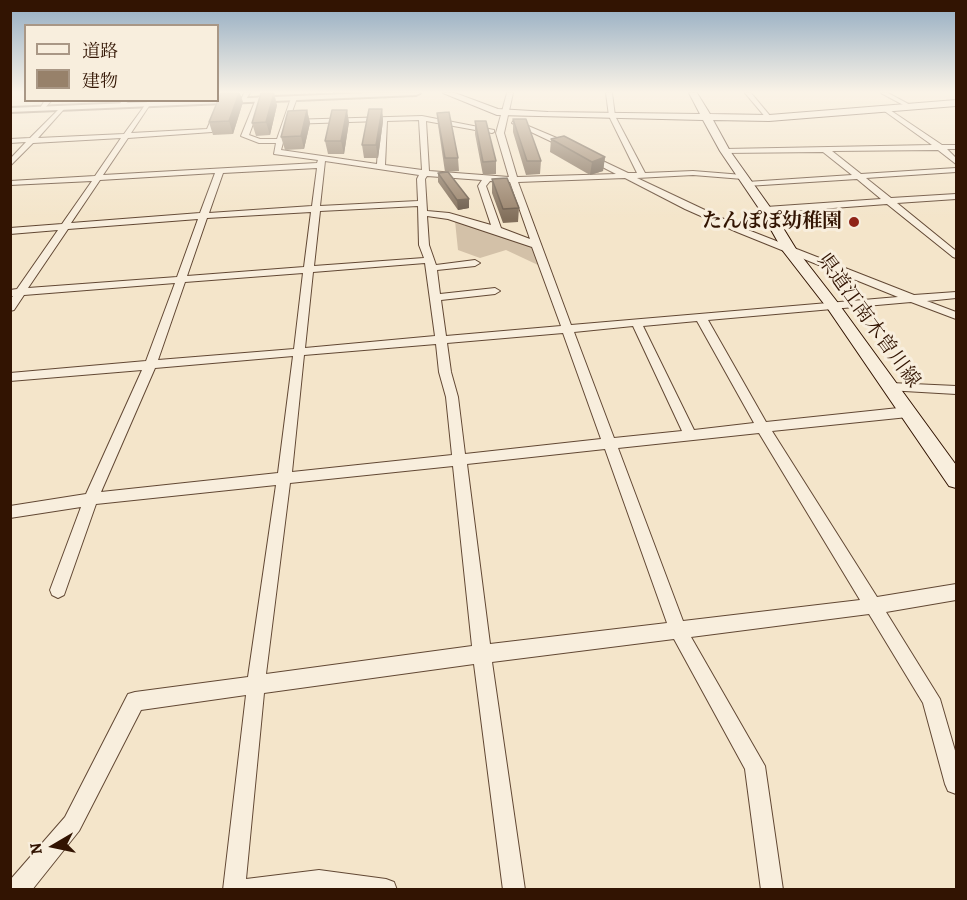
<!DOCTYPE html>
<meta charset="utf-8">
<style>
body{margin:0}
#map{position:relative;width:967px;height:900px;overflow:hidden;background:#f4e5ca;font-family:Alegreya,"Noto Serif JP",serif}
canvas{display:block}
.frame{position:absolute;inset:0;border:12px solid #321402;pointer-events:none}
.legend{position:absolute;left:24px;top:24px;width:195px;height:78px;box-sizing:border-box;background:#f8eedd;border:2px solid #a99785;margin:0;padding:8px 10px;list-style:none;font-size:18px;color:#321402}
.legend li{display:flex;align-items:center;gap:12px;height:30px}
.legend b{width:30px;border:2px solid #a99785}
.north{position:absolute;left:24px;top:816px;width:60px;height:60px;-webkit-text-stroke:4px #f8eedd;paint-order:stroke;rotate:261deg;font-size:16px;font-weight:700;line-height:24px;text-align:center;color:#321402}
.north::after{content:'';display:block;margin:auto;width:21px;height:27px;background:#321402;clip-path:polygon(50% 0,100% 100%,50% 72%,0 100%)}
</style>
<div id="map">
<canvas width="967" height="900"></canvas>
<div class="frame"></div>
<ul class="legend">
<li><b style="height:8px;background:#f8eedd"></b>道路</li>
<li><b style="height:16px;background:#97816a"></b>建物</li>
</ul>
<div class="north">N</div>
</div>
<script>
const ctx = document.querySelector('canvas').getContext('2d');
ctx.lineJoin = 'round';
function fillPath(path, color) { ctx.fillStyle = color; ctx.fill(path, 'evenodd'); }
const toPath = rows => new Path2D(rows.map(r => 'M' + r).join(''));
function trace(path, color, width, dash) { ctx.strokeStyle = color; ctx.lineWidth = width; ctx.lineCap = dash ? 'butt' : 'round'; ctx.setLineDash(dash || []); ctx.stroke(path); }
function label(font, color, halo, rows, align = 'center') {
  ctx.font = font + ' Alegreya,"Noto Serif JP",serif'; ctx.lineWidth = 6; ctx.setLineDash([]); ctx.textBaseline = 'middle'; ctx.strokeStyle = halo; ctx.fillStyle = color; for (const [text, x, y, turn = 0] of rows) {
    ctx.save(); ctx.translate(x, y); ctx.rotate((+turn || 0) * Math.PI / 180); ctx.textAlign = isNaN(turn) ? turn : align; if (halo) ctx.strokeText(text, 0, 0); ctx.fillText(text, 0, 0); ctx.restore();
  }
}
fillPath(toPath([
 [455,221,534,247,538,265,506,250,480,258,458,250]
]), '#d3c1a8');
const minor = toPath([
 [244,93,250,93,244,102,241,100,244,93],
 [507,93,513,93,504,133,517,177,616,174,585,158,585,154,588,154,628,173,637,173,609,116,606,93,612,93,615,116,645,173,693,171,743,175,747,177,743,179,693,175,637,178,743,228,914,295,956,292,956,298,927,301,956,312,956,319,911,302,708,320,766,422,908,407,914,412,908,417,772,431,877,597,956,584,956,600,886,612,940,699,956,754,956,794,948,791,945,784,923,703,869,614,691,637,765,766,783,890,761,890,745,769,674,639,492,662,525,890,503,890,474,664,264,693,246,879,319,870,386,879,394,882,397,890,223,890,246,695,141,710,79,831,32,890,10,890,10,880,65,817,128,694,135,692,248,677,276,485,96,504,64,595,58,598,52,595,50,590,81,507,10,518,10,506,86,494,142,370,10,381,10,373,146,361,175,283,24,295,14,310,10,311,10,299,13,296,10,296,10,290,17,289,58,230,10,234,10,228,62,224,92,181,10,185,10,181,95,176,121,138,33,143,10,166,10,159,26,142,10,143,10,139,30,138,62,106,64,109,38,138,124,134,148,101,151,103,131,133,207,129,215,111,220,112,212,132,128,138,103,175,317,163,318,160,274,154,276,143,259,143,241,136,256,99,259,97,262,99,249,135,260,139,277,139,291,98,294,96,297,98,289,120,422,116,494,130,494,132,492,133,426,121,429,171,509,177,496,133,507,93],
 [419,120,422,170,385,165,387,121,419,120],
 [380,121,377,164,281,150,288,124,380,121],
 [325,161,419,175,417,179,418,201,320,206,325,161],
 [317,168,312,206,209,213,223,173,317,168],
 [215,173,200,213,71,223,100,180,215,173],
 [427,176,482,180,478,186,491,225,449,213,427,211,425,179,427,176],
 [625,178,685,209,737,232,898,297,571,325,518,182,625,178],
 [490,181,510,182,530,239,501,228,486,186,490,181],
 [418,206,419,245,424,258,314,266,320,211,418,206],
 [311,212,304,267,187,276,207,218,311,212],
 [427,216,448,219,532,247,561,326,446,336,441,300,495,294,500,291,495,288,440,294,437,270,475,266,480,263,475,260,436,265,429,245,427,216],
 [198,219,177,277,28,288,68,229,198,219],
 [425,263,435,336,305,348,313,272,425,263],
 [303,273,294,349,158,360,185,282,303,273],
 [697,321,754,423,694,430,643,326,697,321],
 [633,326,682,431,614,438,574,332,633,326],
 [563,333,601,439,465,454,458,397,451,372,447,343,563,333],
 [436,344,439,372,446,397,452,455,292,472,304,355,436,344],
 [293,356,278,473,101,492,155,368,293,356],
 [759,433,860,600,683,621,618,448,759,433],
 [605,449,667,623,490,644,467,464,605,449],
 [453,466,472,646,266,674,290,483,453,466],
 [745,93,751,93,771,117,771,119,767,119,745,93],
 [881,93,888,93,914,107,909,108,881,93],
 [45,100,52,100,43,110,39,110,45,100],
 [122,100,130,100,123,106,119,106,122,100],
 [883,108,887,108,942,145,956,145,956,149,947,149,956,158,956,164,938,150,832,151,861,174,956,168,956,172,866,178,891,198,956,194,956,199,897,203,956,251,956,258,953,257,887,204,766,213,762,210,766,207,881,199,857,179,747,186,743,184,747,182,852,175,823,152,725,153,721,151,725,149,932,145,883,110,883,108],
 [514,120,571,144,572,146,565,148,512,123,514,120],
 [891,383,956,386,956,394,887,390,885,387,891,383]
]);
const tertiary = toPath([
 [368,93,420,93,416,95,10,112,10,108,368,93]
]);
const secondary = toPath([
 [443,93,455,93,498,109,548,112,700,114,689,93,697,93,710,114,769,115,956,100,956,106,769,121,713,120,730,151,772,210,796,249,838,303,956,465,956,488,949,486,828,309,783,251,760,210,720,151,703,120,497,115,443,93]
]);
trace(minor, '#624834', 2);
trace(tertiary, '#624834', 4);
trace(secondary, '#321402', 2);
fillPath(minor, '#f8eedd');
fillPath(tertiary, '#f8eedd');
fillPath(secondary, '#f8eedd');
fillPath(toPath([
 [243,102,233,134,213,135,209,122],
 [277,105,270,135,256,136,252,123],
 [382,109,383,121,378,158,364,158,362,145],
 [307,110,310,123,304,149,285,150,281,137],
 [437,113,458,158,459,171,445,172,438,125],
 [513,119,541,161,540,174,526,175,513,132],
 [475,121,496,161,496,174,483,175,475,134],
 [349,122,344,154,328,154,325,141],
 [551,139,605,157,603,171,590,175,550,152],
 [438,173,469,199,469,208,458,210,438,182],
 [492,179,519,208,518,222,503,223,492,193]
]), '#826f5b');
fillPath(toPath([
 [239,93,240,93,243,102,233,134,229,121],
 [274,93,277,105,270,135,266,122],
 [382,109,383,121,378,158,376,145],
 [307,110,310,123,304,149,301,136],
 [347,110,349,122,344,154,341,141],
 [605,157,603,171,590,175,592,162],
 [469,199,469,208,458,210,457,200]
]), '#6a5a4a');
const building = toPath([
 [221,93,239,93,229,121,209,122,221,93],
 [261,93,274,93,266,122,252,123,261,93],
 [369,109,382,109,376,145,362,145,369,109],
 [307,110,301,136,281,137,288,111,307,110],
 [332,110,347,110,341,141,325,141,332,110],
 [449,112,458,158,445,158,437,113,449,112],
 [513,119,526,119,541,161,527,161,513,119],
 [475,121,486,121,496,161,483,162,475,121],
 [564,136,605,157,592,162,551,139,564,136],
 [448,172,469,199,457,200,438,173,448,172],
 [507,178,519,208,503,209,492,179,507,178]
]);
fillPath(building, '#97816a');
trace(building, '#6a5a4a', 1.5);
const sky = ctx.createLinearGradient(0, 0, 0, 219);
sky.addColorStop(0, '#92abc1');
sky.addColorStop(0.42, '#faf3e7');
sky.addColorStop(1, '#faf3e700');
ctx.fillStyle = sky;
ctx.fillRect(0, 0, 967, 219);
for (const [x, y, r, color] of [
 [854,222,6,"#8f2418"]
]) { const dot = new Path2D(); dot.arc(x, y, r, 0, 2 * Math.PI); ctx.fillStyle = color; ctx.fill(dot); trace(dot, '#f8eedd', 2); }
label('bold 20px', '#321402', '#f8eedd', [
 ["たんぽぽ幼稚園",842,222]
], 'right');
label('20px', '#321402', '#f8eedd', [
 ["県道江南木曽川線",868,321,54]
]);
</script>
